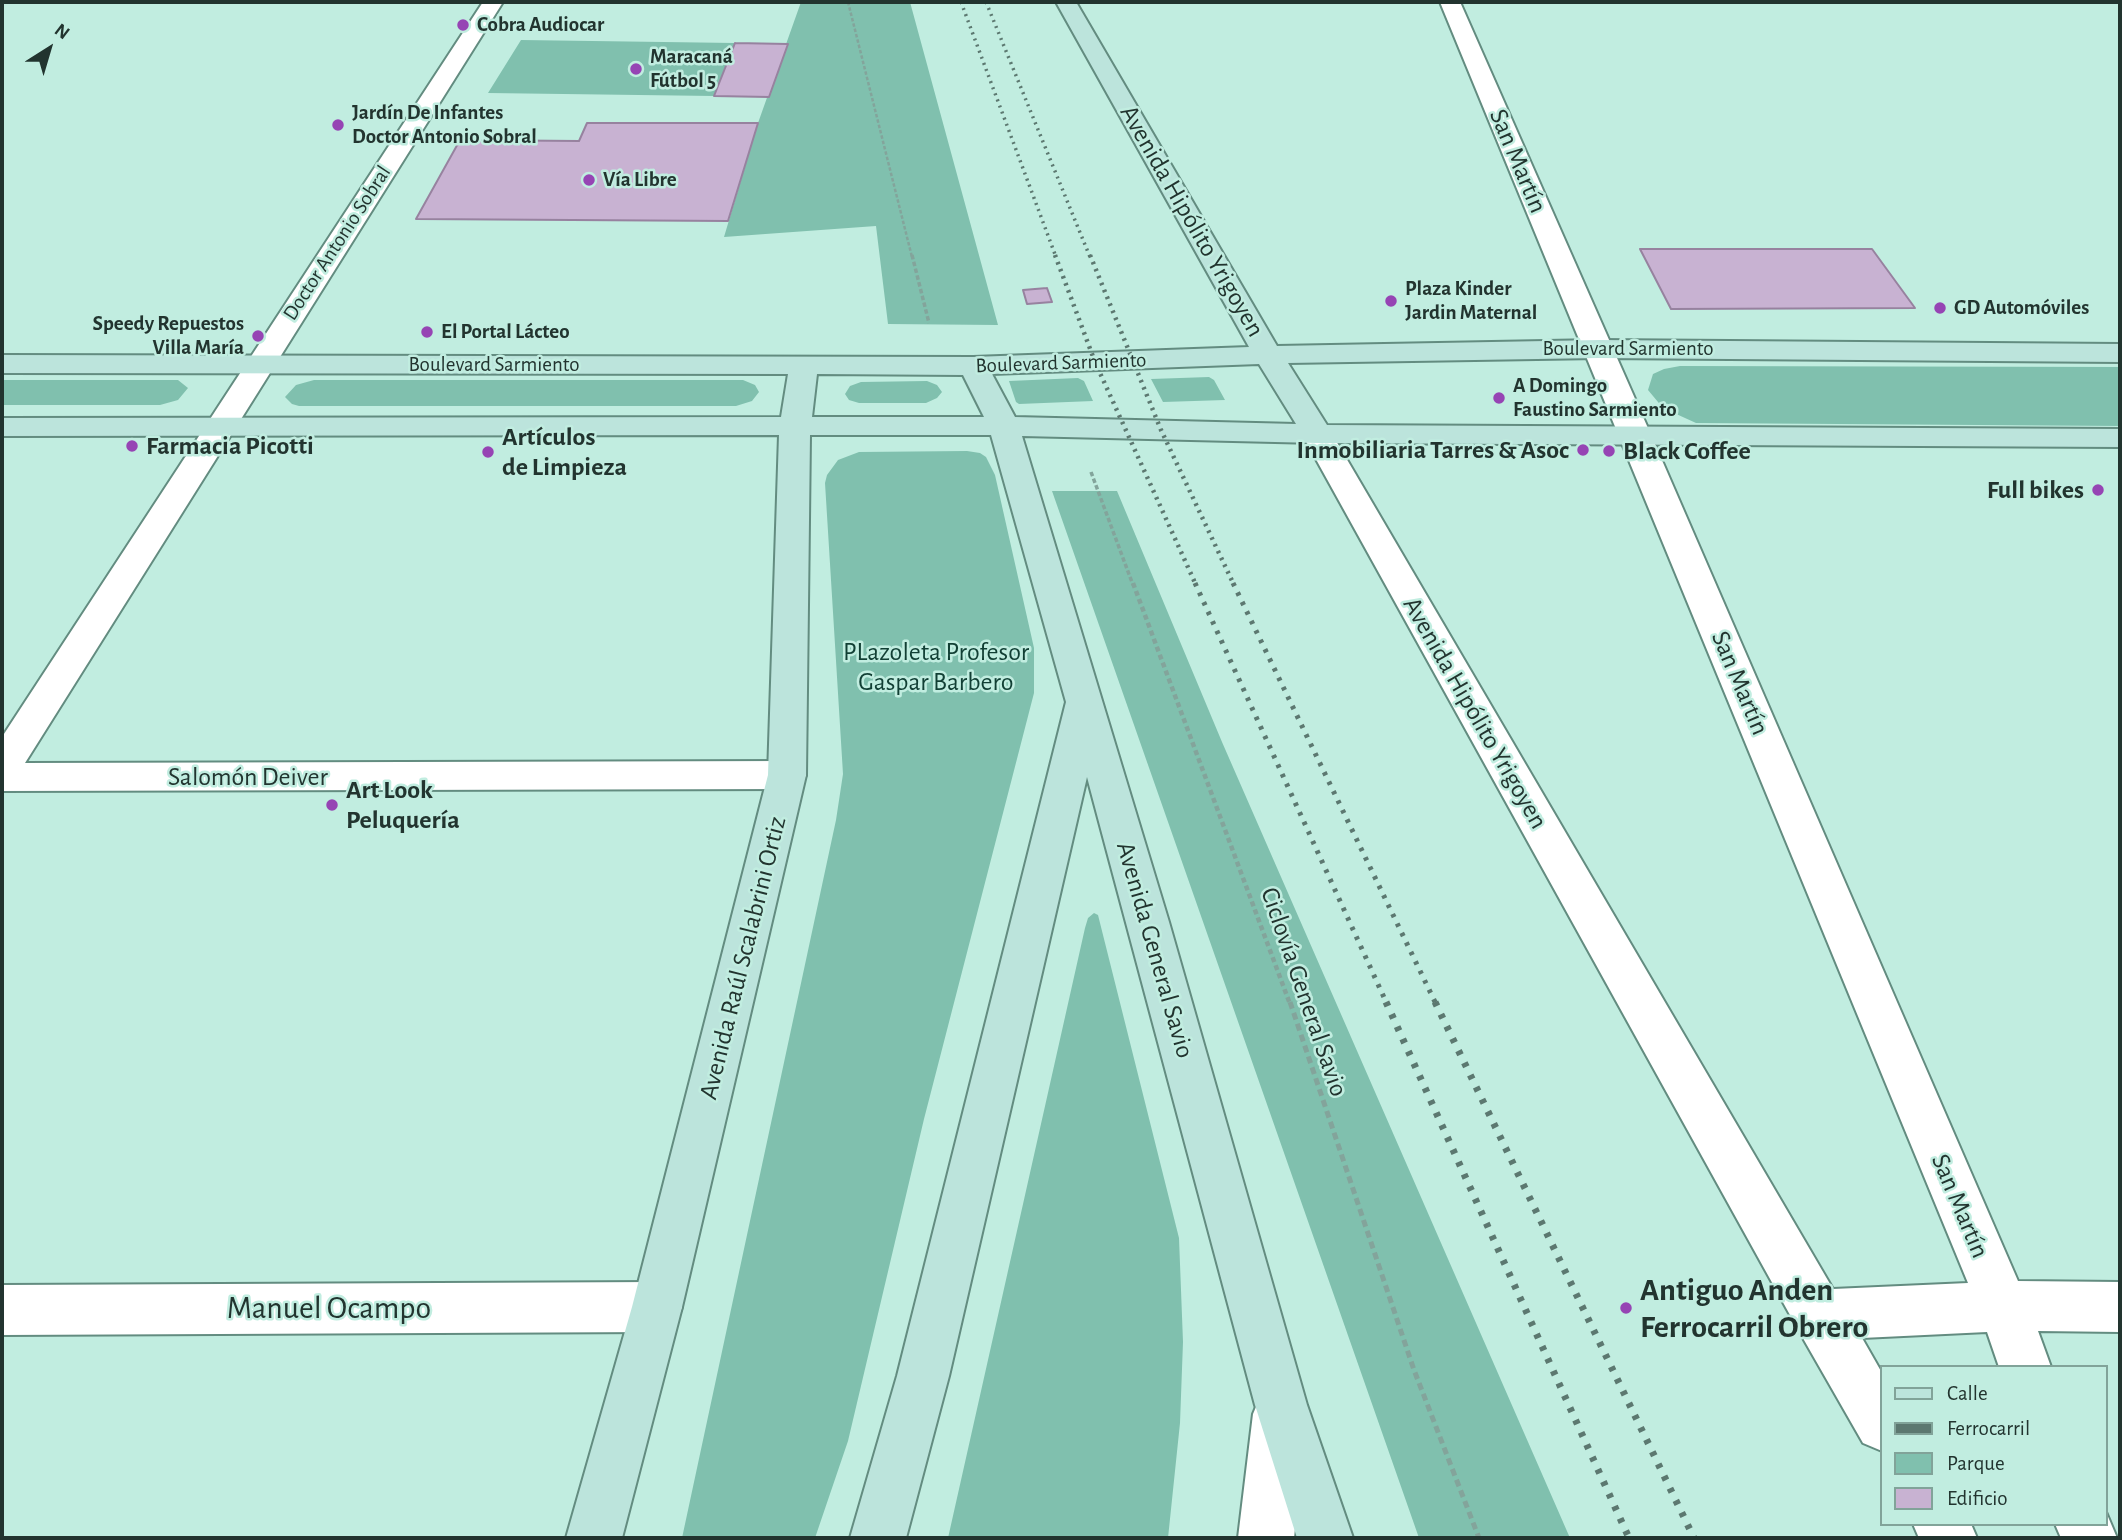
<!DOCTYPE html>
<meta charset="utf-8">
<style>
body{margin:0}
#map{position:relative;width:2122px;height:1540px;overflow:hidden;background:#c1ede0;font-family:"Alegreya Sans",sans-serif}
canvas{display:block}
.frame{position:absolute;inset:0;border:4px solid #22342f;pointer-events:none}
.legend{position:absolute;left:1880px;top:1365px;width:228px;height:161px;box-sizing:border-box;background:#c1ede0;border:2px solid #81a399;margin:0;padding:9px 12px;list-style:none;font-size:21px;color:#22342f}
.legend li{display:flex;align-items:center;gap:14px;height:35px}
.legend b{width:35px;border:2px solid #81a399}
.north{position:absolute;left:14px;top:14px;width:70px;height:70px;-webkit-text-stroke:5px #c1ede0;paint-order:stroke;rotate:37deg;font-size:19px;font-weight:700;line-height:28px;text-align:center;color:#22342f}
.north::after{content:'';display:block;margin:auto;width:24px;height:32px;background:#22342f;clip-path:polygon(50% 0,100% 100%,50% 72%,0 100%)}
</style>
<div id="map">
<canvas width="2122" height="1540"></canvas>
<div class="frame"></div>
<ul class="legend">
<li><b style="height:9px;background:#bce4dc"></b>Calle</li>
<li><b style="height:9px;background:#5c7870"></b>Ferrocarril</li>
<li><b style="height:19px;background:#80c0ae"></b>Parque</li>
<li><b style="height:19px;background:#c8b2d2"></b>Edificio</li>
</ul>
<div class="north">N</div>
</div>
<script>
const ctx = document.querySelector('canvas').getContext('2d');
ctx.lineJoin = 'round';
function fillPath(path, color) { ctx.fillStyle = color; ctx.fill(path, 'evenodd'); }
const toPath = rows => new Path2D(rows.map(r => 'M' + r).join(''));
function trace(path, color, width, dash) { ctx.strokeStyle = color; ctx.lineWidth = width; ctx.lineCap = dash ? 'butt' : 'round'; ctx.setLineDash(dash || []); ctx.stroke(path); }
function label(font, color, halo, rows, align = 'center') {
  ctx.font = font + ' "Alegreya Sans",sans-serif'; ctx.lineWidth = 5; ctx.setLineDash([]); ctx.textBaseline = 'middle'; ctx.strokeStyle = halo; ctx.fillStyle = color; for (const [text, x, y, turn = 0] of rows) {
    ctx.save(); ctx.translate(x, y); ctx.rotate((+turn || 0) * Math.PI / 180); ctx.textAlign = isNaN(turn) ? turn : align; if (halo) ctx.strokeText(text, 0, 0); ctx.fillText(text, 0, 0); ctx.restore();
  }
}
fillPath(toPath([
 [801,2,910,2,998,325,888,324,876,226,724,237,758,123],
 [521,40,735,43,714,96,488,93],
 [1680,366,2120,367,2120,426,1696,423,1663,408,1648,390,1653,374,1664,369],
 [1209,377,1214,380,1225,400,1163,402,1151,379],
 [1078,378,1084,381,1093,401,1019,404,1016,402,1009,381],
 [2,380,178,380,188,388,178,400,160,405,2,405],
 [314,380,743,380,755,385,759,392,752,401,736,406,299,406,292,404,285,397,296,385],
 [927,381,937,385,942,392,937,398,926,403,859,403,849,400,845,394,850,386,861,382],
 [967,451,980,453,986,457,995,475,1034,648,1034,693,924,1119,848,1441,815,1538,682,1538,836,820,843,774,825,483,827,475,838,460,859,452],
 [1052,491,1117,491,1222,742,1570,1538,1419,1538],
 [1094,913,1098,915,1100,923,1179,1238,1183,1342,1180,1423,1168,1538,948,1538,1085,928,1088,918]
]), '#80c0ae');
const building = toPath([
 [735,43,788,44,769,97,714,96,735,43],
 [587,123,758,123,728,221,416,219,460,140,579,141,587,123],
 [1640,249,1872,249,1915,308,1671,309,1640,249],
 [1047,288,1052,302,1027,304,1023,290,1047,288]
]);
fillPath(building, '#c8b2d2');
trace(building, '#97829f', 2);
const minor = toPath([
 [483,2,503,2,25,763,787,761,801,765,806,775,801,785,787,789,2,791,2,737,483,2],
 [1440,2,1460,2,1651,435,2018,1281,2120,1282,2120,1332,2038,1331,2051,1367,1999,1367,1987,1332,1862,1338,1882,1373,1882,1451,1863,1443,1800,1333,1302,434,1306,427,1317,425,1328,427,1332,434,1833,1289,1968,1283,1440,2],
 [657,1282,675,1289,682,1307,675,1325,657,1332,2,1335,2,1285,657,1282],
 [1280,1387,1299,1395,1307,1414,1294,1538,1238,1538,1253,1414,1261,1395,1280,1387],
 [2106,1512,2117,1538,2061,1538,2055,1524,2106,1524,2106,1512],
 [1913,1524,1971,1524,1977,1538,1919,1538,1913,1524]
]);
const secondary = toPath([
 [1056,2,1076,2,1277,346,1599,340,2120,344,2120,362,1599,358,1288,363,1327,425,2120,429,2120,447,1317,443,1022,436,1169,922,1307,1405,1353,1538,1297,1538,1255,1405,1087,777,949,1376,906,1538,850,1538,897,1376,1066,702,991,435,810,435,806,775,682,1307,622,1538,566,1538,632,1307,768,775,779,435,2,436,2,418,781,417,788,374,2,373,2,355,973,357,1249,347,1056,2],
 [1259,364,1296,424,1015,417,992,374,1259,364],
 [817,374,963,375,984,417,812,417,817,374]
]);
trace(minor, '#638c80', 4);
trace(secondary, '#638c80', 4);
trace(toPath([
 [848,2,912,257]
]), '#83a49b', 2.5, [3.5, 2]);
trace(toPath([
 [912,255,929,323],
 [1091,472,1133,585]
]), '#83a49b', 3.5, [4.5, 2.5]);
trace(toPath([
 [1133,583,1290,1004]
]), '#83a49b', 4.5, [5, 3.5]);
trace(toPath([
 [1290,1002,1414,1370,1479,1538]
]), '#83a49b', 5, [7, 4.5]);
fillPath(minor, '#fff');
fillPath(secondary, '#bce4dc');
trace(toPath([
 [961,2,1056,257],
 [986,2,1090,257]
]), '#5c7870', 3.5, [2, 4.5]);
trace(toPath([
 [1055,255,1095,362,1196,585],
 [1090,255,1161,430,1234,585]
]), '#5c7870', 4.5, [2.5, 5]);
trace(toPath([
 [1195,583,1387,1004],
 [1233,583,1436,1004]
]), '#5c7870', 5, [3.5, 7]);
trace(toPath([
 [1386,1002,1629,1538],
 [1435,1002,1694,1538]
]), '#5c7870', 7, [4.5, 9]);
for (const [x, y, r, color] of [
 [463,25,7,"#9644b4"],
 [636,69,7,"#9644b4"],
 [338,125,7,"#9644b4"],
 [589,180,7,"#9644b4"],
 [1391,301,7,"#9644b4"],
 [1940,308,7,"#9644b4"],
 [427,332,7,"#9644b4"],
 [258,336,7,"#9644b4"],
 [1499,398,7,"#9644b4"],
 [132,446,7,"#9644b4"],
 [1583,450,7,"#9644b4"],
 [1609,451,7,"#9644b4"],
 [488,452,7,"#9644b4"],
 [2098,490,7,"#9644b4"],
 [332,805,7,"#9644b4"],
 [1626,1308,7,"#9644b4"]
]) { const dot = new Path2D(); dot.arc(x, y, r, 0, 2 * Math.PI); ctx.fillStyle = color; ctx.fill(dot); trace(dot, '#c1ede0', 2.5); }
label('bold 21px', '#22342f', '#c1ede0', [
 ["Cobra Audiocar",477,25],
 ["Maracaná",650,57],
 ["Fútbol 5",650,81],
 ["Jardín De Infantes",352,113],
 ["Doctor Antonio Sobral",352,137],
 ["Vía Libre",603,180],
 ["Plaza Kinder",1405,289],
 ["Jardin Maternal",1405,313],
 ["GD Automóviles",1954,308],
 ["Speedy Repuestos",244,324,"right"],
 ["Villa María",244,348,"right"],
 ["El Portal Lácteo",441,332],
 ["A Domingo",1513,386],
 ["Faustino Sarmiento",1513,410]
], 'left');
label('21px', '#22342f', '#c1ede0', [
 ["Doctor Antonio Sobral",337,243,-57],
 ["Boulevard Sarmiento",1628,349],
 ["Boulevard Sarmiento",1061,363,-2],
 ["Boulevard Sarmiento",494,365]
]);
label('26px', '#22342f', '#c1ede0', [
 ["San Martín",1518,161,67],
 ["Avenida Hipólito Yrigoyen",1192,221,60],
 ["San Martín",1740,683,67],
 ["Avenida Hipólito Yrigoyen",1475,713,60],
 ["Salomón Deiver",248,777],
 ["Avenida General Savio",1155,950,74],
 ["Avenida Raúl Scalabrini Ortiz",743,958,-76],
 ["Ciclovía General Savio",1304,992,71],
 ["San Martín",1960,1206,67]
]);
label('bold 26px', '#22342f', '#c1ede0', [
 ["Artículos",502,437],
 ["de Limpieza",502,467],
 ["Farmacia Picotti",146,446],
 ["Inmobiliaria Tarres & Asoc",1569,450,"right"],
 ["Black Coffee",1623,451],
 ["Full bikes",2084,490,"right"],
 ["Art Look",346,790],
 ["Peluquería",346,820]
], 'left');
label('26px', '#113f34', '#c1ede0', [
 ["PLazoleta Profesor",936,652],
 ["Gaspar Barbero",936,682]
]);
label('bold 32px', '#22342f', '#c1ede0', [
 ["Antiguo Anden",1640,1290],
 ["Ferrocarril Obrero",1640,1327]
], 'left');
label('32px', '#22342f', '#c1ede0', [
 ["Manuel Ocampo",329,1308]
]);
</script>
